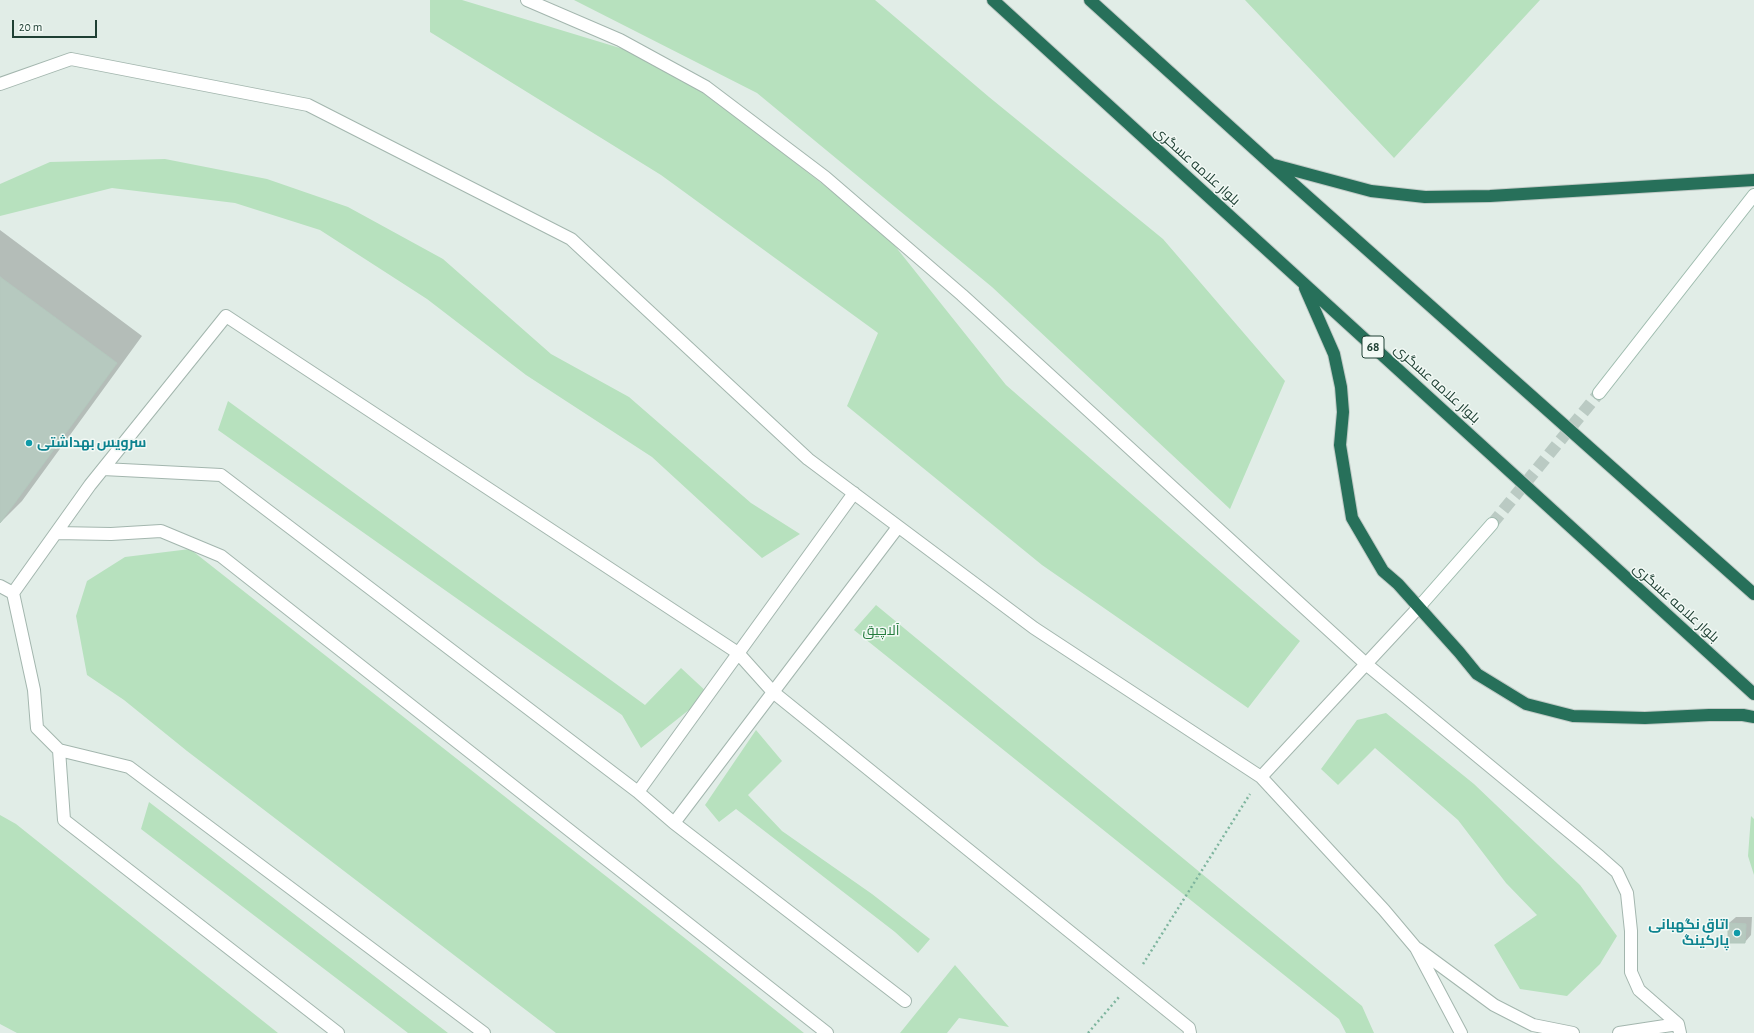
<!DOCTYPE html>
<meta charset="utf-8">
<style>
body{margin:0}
#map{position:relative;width:1754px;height:1033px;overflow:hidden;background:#e1ede7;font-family:"Alegreya Sans",sans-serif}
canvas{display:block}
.scale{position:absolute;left:12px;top:20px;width:85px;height:18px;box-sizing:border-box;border:2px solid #1f4034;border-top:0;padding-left:5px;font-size:12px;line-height:14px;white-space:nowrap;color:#1f4034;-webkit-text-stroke:3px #f2f9f5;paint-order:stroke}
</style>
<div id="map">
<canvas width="1754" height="1033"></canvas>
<div class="scale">20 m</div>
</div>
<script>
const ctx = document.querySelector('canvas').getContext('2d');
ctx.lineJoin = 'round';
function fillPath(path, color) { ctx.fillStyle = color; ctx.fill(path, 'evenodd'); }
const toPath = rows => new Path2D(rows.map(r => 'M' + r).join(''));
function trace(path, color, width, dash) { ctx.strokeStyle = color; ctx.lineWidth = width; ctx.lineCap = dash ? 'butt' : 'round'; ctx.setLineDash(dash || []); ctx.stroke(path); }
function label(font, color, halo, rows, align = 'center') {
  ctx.font = font + ' "Alegreya Sans",Cairo,sans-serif'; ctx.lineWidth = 3; ctx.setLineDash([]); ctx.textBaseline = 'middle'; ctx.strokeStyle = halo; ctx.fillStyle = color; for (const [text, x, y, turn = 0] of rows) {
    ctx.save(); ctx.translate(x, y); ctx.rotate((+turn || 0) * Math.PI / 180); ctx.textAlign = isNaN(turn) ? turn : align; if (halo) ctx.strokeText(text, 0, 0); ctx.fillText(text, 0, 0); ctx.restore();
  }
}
fillPath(toPath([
 [430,0,462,0,666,62,883,231,1006,385,1300,641,1248,708,1042,565,847,406,878,333,661,175,430,32],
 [574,0,875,0,989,97,1163,239,1285,381,1230,509,992,287,757,93],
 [1245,0,1540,0,1394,158],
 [165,159,267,179,348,207,443,259,551,354,629,397,751,503,800,534,762,558,652,457,526,375,427,299,320,230,235,203,112,188,0,216,0,184,50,162],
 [228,401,645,705,681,668,709,694,641,748,622,715,218,430],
 [190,549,705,954,804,1033,556,1033,187,751,124,700,87,675,76,616,87,581,125,557],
 [876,605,1362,1006,1374,1033,1346,1033,1339,1019,854,630],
 [1386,713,1474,784,1580,885,1617,936,1600,964,1567,996,1520,989,1494,945,1537,915,1506,883,1458,820,1375,748,1338,785,1321,769,1357,720],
 [756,730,782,761,748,795,782,831,872,894,930,939,918,953,895,932,736,809,719,822,705,805],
 [149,802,179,825,448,1033,408,1033,141,829],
 [0,815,16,824,278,1033,17,1033,0,1024],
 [1751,816,1754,819,1754,875,1748,856],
 [955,965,1009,1027,959,1018,947,1033,900,1033]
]), '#b7e1be');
fillPath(toPath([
 [0,230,142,336,22,501,0,523],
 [1736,917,1752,917,1751,935,1745,942,1729,923]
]), '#0003');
const building = toPath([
 [0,277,117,363,0,523,0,277],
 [1728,923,1746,924,1745,943,1728,943,1728,923]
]);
fillPath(building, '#b6c9bf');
trace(building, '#b3c8bd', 1);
trace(toPath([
 [1492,524,1599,393]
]), '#bacac3', 12, [12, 6]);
const lane = toPath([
 [527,0,620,40,706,87,825,177,962,295,1366,664,1600,857,1617,872,1627,893,1631,931,1631,972,1639,990,1678,1024,1680,1033],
 [0,84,71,59,308,105,571,239,808,459,1034,628,1261,777,1384,910,1416,948,1461,1033],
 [103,469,221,475,638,792,854,493],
 [56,533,111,534,161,531,221,556,827,1033],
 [0,586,13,593],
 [59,750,64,820,338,1033],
 [1261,777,1419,607],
 [638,792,674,823,905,1001],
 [674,823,898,527],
 [1418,949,1494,1005,1533,1025,1573,1033],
 [484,1033,129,767,59,750,37,728,34,690,13,593,90,485,226,316,738,653,773,692,1189,1028,1190,1033],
 [1619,1033,1678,1024]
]);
const secondary = toPath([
 [1599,393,1754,195],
 [1419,607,1492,524]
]);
const highway = toPath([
 [993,0,1754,694],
 [1090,0,1271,164,1754,594],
 [1274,165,1371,191,1425,197,1490,196,1754,180],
 [1305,288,1334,354,1341,387,1343,412,1340,445,1352,518,1383,571,1398,584,1459,652,1477,674,1526,704,1573,716,1645,718,1709,715,1743,715,1754,717]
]);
trace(lane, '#a3b6ae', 14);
trace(secondary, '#9ebbae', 14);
trace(highway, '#c0cac6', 14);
trace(toPath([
 [1143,964,1250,794],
 [1088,1033,1119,997]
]), '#7eb59e', 2.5, [2, 3]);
trace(lane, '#fff', 12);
trace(secondary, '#fff', 12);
trace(highway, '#27705a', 12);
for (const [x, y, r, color] of [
 [29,443,4,"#0f9aa8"],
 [1737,933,4,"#0f9aa8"]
]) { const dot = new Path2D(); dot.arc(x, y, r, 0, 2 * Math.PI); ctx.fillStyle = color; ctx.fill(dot); trace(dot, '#f2f9f5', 1.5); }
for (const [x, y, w] of [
 [1373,347,22]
]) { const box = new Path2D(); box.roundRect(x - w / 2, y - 11, w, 22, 3); ctx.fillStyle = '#f2f9f5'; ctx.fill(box); trace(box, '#1f4034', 1); }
label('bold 13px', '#1f4034', null, [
 ["68",1373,347]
]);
label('14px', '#1f4034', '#f2f9f5', [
 ["بلوار علامه عسگری",1197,166,42],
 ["بلوار علامه عسگری",1437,384,42],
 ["بلوار علامه عسگری",1676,603,42]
]);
label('bold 14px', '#0d838f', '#f2f9f5', [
 ["سرویس بهداشتی",37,443],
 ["اتاق نگهبانی",1729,925,"right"],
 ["پارکینگ",1729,941,"right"]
], 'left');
label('14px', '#247c3d', '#f2f9f5', [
 ["آلاچیق",881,631]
]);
</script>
